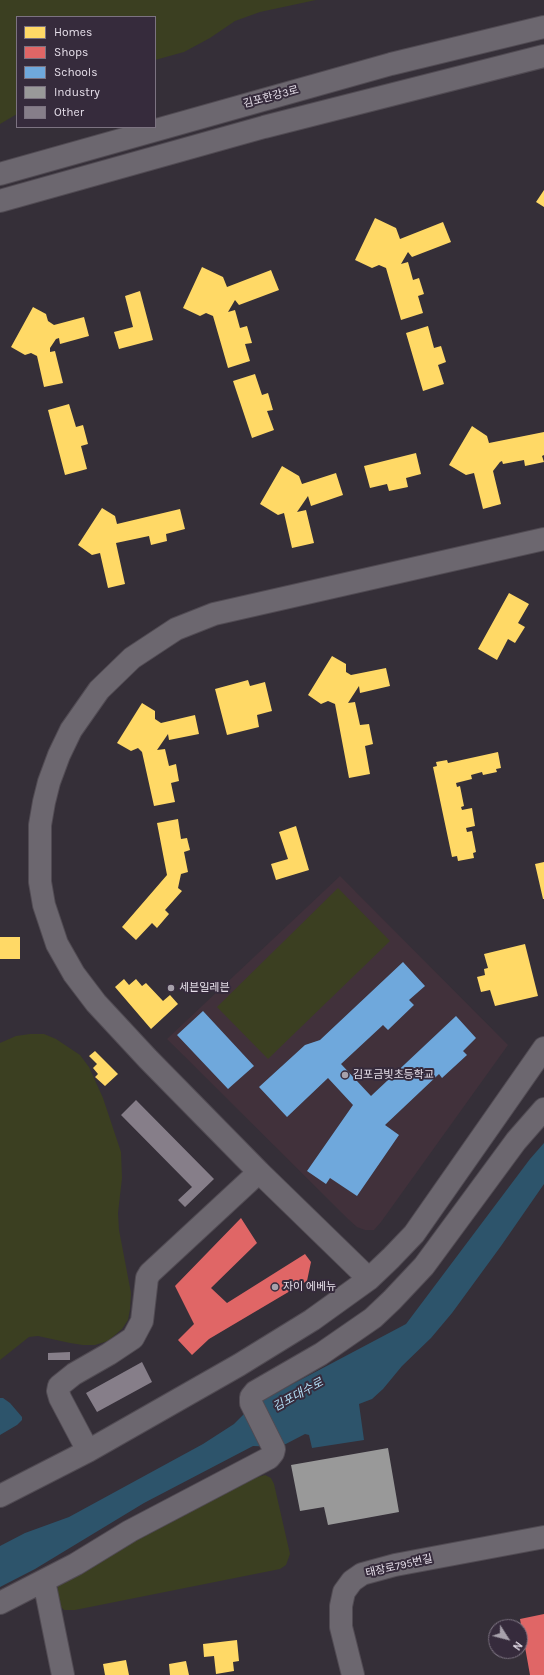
<!DOCTYPE html>
<meta charset="utf-8">
<style>
body{margin:0}
#map{position:relative;width:544px;height:1675px;overflow:hidden;background:#352f38;font-family:Karla,sans-serif}
canvas{display:block}
.legend{position:absolute;left:16px;top:16px;width:140px;height:112px;box-sizing:border-box;background:#362b3c;border:1px solid #7c7381;margin:0;padding:5px 7px;list-style:none;font-size:12px;color:#e5dee9}
.legend li{display:flex;align-items:center;gap:8px;height:20px}
.legend b{width:20px;border:1px solid #7c7381}
.north{position:absolute;left:488px;top:1619px;width:40px;height:40px;box-sizing:border-box;background:#362b3c;border:1px solid #7c7381;border-radius:50%;rotate:126deg;font-size:11px;font-weight:700;line-height:16px;text-align:center;color:#e5dee9}
.north::after{content:'';display:block;margin:auto;width:14px;height:18px;background:#a7a1ab;clip-path:polygon(50% 0,100% 100%,50% 72%,0 100%)}
</style>
<div id="map">
<canvas width="544" height="1675"></canvas>
<ul class="legend">
<li><b style="height:11px;background:#ffd966"></b>Homes</li>
<li><b style="height:11px;background:#e06666"></b>Shops</li>
<li><b style="height:11px;background:#6fa8dc"></b>Schools</li>
<li><b style="height:11px;background:#999"></b>Industry</li>
<li><b style="height:11px;background:#867e89"></b>Other</li>
</ul>
<div class="north">N</div>
</div>
<script>
const ctx = document.querySelector('canvas').getContext('2d');
ctx.lineJoin = 'round';
function fillPath(path, color) { ctx.fillStyle = color; ctx.fill(path, 'evenodd'); }
const toPath = rows => new Path2D(rows.map(r => 'M' + r).join(''));
function trace(path, color, width, dash) { ctx.strokeStyle = color; ctx.lineWidth = width; ctx.lineCap = dash ? 'butt' : 'round'; ctx.setLineDash(dash || []); ctx.stroke(path); }
function label(font, color, halo, rows, align = 'center') {
  ctx.font = font + ' Karla,"Noto Sans KR",sans-serif'; ctx.lineWidth = 4; ctx.setLineDash([]); ctx.textBaseline = 'middle'; ctx.strokeStyle = halo; ctx.fillStyle = color; for (const [text, x, y, turn = 0] of rows) {
    ctx.save(); ctx.translate(x, y); ctx.rotate((+turn || 0) * Math.PI / 180); ctx.textAlign = isNaN(turn) ? turn : align; if (halo) ctx.strokeText(text, 0, 0); ctx.fillText(text, 0, 0); ctx.restore();
  }
}
fillPath(toPath([
 [340,876,508,1045,381,1222,374,1230,365,1230,357,1227,348,1219,167,1039]
]), '#41313b');
fillPath(toPath([
 [0,0,316,0,260,12,235,21,210,38,184,52,155,60,155,17,17,17,17,114,0,124],
 [338,888,390,941,268,1059,217,1007],
 [30,1034,44,1034,56,1039,80,1055,89,1067,103,1098,121,1152,122,1178,118,1213,119,1230,131,1293,130,1309,128,1320,122,1329,108,1341,95,1345,83,1345,70,1343,38,1336,29,1337,0,1360,0,1043,16,1036],
 [265,1475,271,1478,274,1484,290,1554,286,1565,280,1569,75,1610,64,1610,60,1606,57,1591,58,1586,63,1581,110,1554,248,1480]
]), '#3b3f21');
fillPath(toPath([
 [544,1143,544,1184,501,1246,452,1313,431,1338,402,1366,383,1389,372,1399,359,1404,364,1440,312,1448,309,1435,305,1434,280,1447,253,1446,144,1503,35,1569,0,1587,0,1546,25,1533,69,1517,203,1444,234,1424,253,1405,406,1324,530,1159],
 [0,1398,3,1398,10,1403,22,1417,22,1420,17,1425,0,1435]
]), '#2d546b');
fillPath(toPath([
 [544,190,544,207,536,202],
 [375,218,396,228,400,239,443,222,451,242,412,257,408,252,401,264,408,262,413,280,419,278,424,294,418,296,423,313,401,320,386,268,379,265,372,268,355,260],
 [202,267,223,277,227,287,271,270,279,290,239,305,235,300,228,312,235,310,240,328,247,326,252,343,245,344,250,361,228,368,213,316,206,313,200,316,183,308],
 [140,291,153,340,119,349,114,332,133,327,125,296],
 [33,307,46,314,48,321,54,325,84,317,89,336,60,344,59,338,56,339,50,348,50,352,55,351,63,383,44,387,37,356,31,353,25,355,11,347],
 [428,326,434,348,441,346,446,362,438,365,444,384,423,391,406,333],
 [255,374,262,395,268,393,273,410,267,411,274,430,252,438,233,381],
 [69,404,76,427,83,425,88,444,81,446,87,469,65,475,48,410],
 [472,426,487,436,489,443,544,432,544,455,542,456,544,462,525,466,524,460,503,464,502,461,500,462,493,471,501,504,483,509,474,473,466,475,449,465],
 [416,453,421,474,406,478,408,487,389,491,387,484,370,488,364,466],
 [282,466,299,476,302,484,336,473,343,495,311,506,308,496,297,512,306,510,314,543,292,548,284,513,278,515,260,504],
 [102,508,115,516,117,524,180,509,185,529,166,534,167,541,151,545,149,536,116,543,125,584,108,588,100,553,92,555,78,545],
 [509,593,529,604,518,623,525,627,515,643,508,639,497,660,478,649],
 [332,656,346,664,346,672,351,675,386,668,390,686,360,693,359,686,348,703,355,702,360,725,369,724,373,744,365,746,370,774,349,778,335,704,328,701,321,704,308,695],
 [248,680,250,686,265,682,272,711,257,715,259,727,227,735,215,689],
 [142,703,155,711,155,719,161,723,195,715,199,734,169,740,168,734,157,750,165,749,169,766,176,764,179,781,171,783,175,802,154,806,142,752,138,748,131,751,117,743],
 [498,752,501,768,496,769,497,772,483,775,482,772,471,775,472,779,456,783,457,787,460,786,464,806,461,807,462,810,472,808,475,826,466,828,467,832,472,831,476,852,473,853,474,858,458,861,457,856,452,857,433,767,437,766,436,762,447,760,448,763],
 [178,819,181,839,187,838,190,850,184,852,188,872,181,874,178,888,182,891,165,910,169,914,157,928,152,923,136,940,122,927,167,875,157,823],
 [296,826,309,870,276,880,271,864,288,859,279,832],
 [544,862,544,899,543,899,535,864],
 [0,937,20,937,20,959,0,959],
 [525,944,538,996,495,1006,490,990,481,992,477,977,485,975,484,969,488,968,484,954],
 [124,979,129,985,136,979,142,986,146,983,163,1001,170,995,178,1004,151,1029,115,987],
 [95,1051,118,1074,105,1086,95,1077,98,1074,93,1068,97,1064,89,1056],
 [237,1640,239,1661,233,1662,234,1671,216,1674,214,1656,204,1657,203,1644],
 [126,1660,129,1675,105,1675,103,1664],
 [186,1661,189,1675,170,1675,169,1664]
]), '#ffd966');
fillPath(toPath([
 [241,1218,257,1243,211,1288,227,1303,305,1254,311,1262,307,1281,209,1339,192,1355,178,1340,194,1324,175,1286],
 [544,1614,544,1675,530,1675,520,1619]
]), '#e06666');
fillPath(toPath([
 [403,962,425,986,409,1000,414,1005,388,1030,383,1025,341,1064,371,1096,456,1016,476,1038,463,1051,467,1055,442,1078,439,1074,385,1125,399,1135,357,1196,330,1178,326,1184,307,1171,353,1105,328,1078,287,1117,259,1087,305,1045,320,1040],
 [203,1011,254,1066,228,1089,177,1035]
]), '#6fa8dc');
fillPath(toPath([
 [388,1448,399,1512,328,1525,324,1507,300,1511,291,1465]
]), '#999');
fillPath(toPath([
 [136,1100,214,1179,185,1207,178,1200,192,1187,121,1115],
 [70,1352,70,1360,48,1360,48,1353],
 [142,1362,152,1382,97,1412,86,1393]
]), '#867e89');
const minor = toPath([
 [0,174,391,64,544,27],
 [0,201,264,127,544,56],
 [369,1279,259,1172,148,1059,96,1003,74,974,57,944,44,905,40,882,40,825,44,802,49,782,59,755,71,730,99,690,132,658,176,629,214,614,544,539],
 [88,1451,60,1398,58,1391,59,1386,74,1374,109,1354,133,1338,142,1321,147,1278,150,1273,259,1172],
 [0,1496,88,1451,239,1365,312,1320,369,1279,391,1258,414,1234,544,1048],
 [44,1581,63,1675],
 [0,1603,76,1564,130,1531,269,1458,273,1453,274,1449,251,1403,251,1397,255,1392,321,1354,373,1318,392,1300,424,1266,516,1141,544,1109],
 [353,1675,341,1627,341,1606,344,1592,352,1581,362,1574,395,1565,544,1537]
]);
trace(minor, '#514b53', 24);
trace(minor, '#6c676f', 22);
for (const [x, y, r, color] of [
 [171,988,4,"#a7a1ab"],
 [345,1075,4,"#a7a1ab"],
 [275,1287,4,"#a7a1ab"]
]) { const dot = new Path2D(); dot.arc(x, y, r, 0, 2 * Math.PI); ctx.fillStyle = color; ctx.fill(dot); trace(dot, '#362b3c', 1.5); }
label('11px', '#e5dee9', '#362b3c', [
 ["김포한강3로",271,97,-15],
 ["태장로795번길",399,1566,-13]
]);
label('11px', '#e5dee9', '#362b3c', [
 ["세븐일레븐",179,988],
 ["김포금빛초등학교",353,1075],
 ["자이 에베뉴",283,1287]
], 'left');
label('italic 12px', '#b4dff7', '#362b3c', [
 ["김포대수로",298,1395,-29]
]);
</script>
